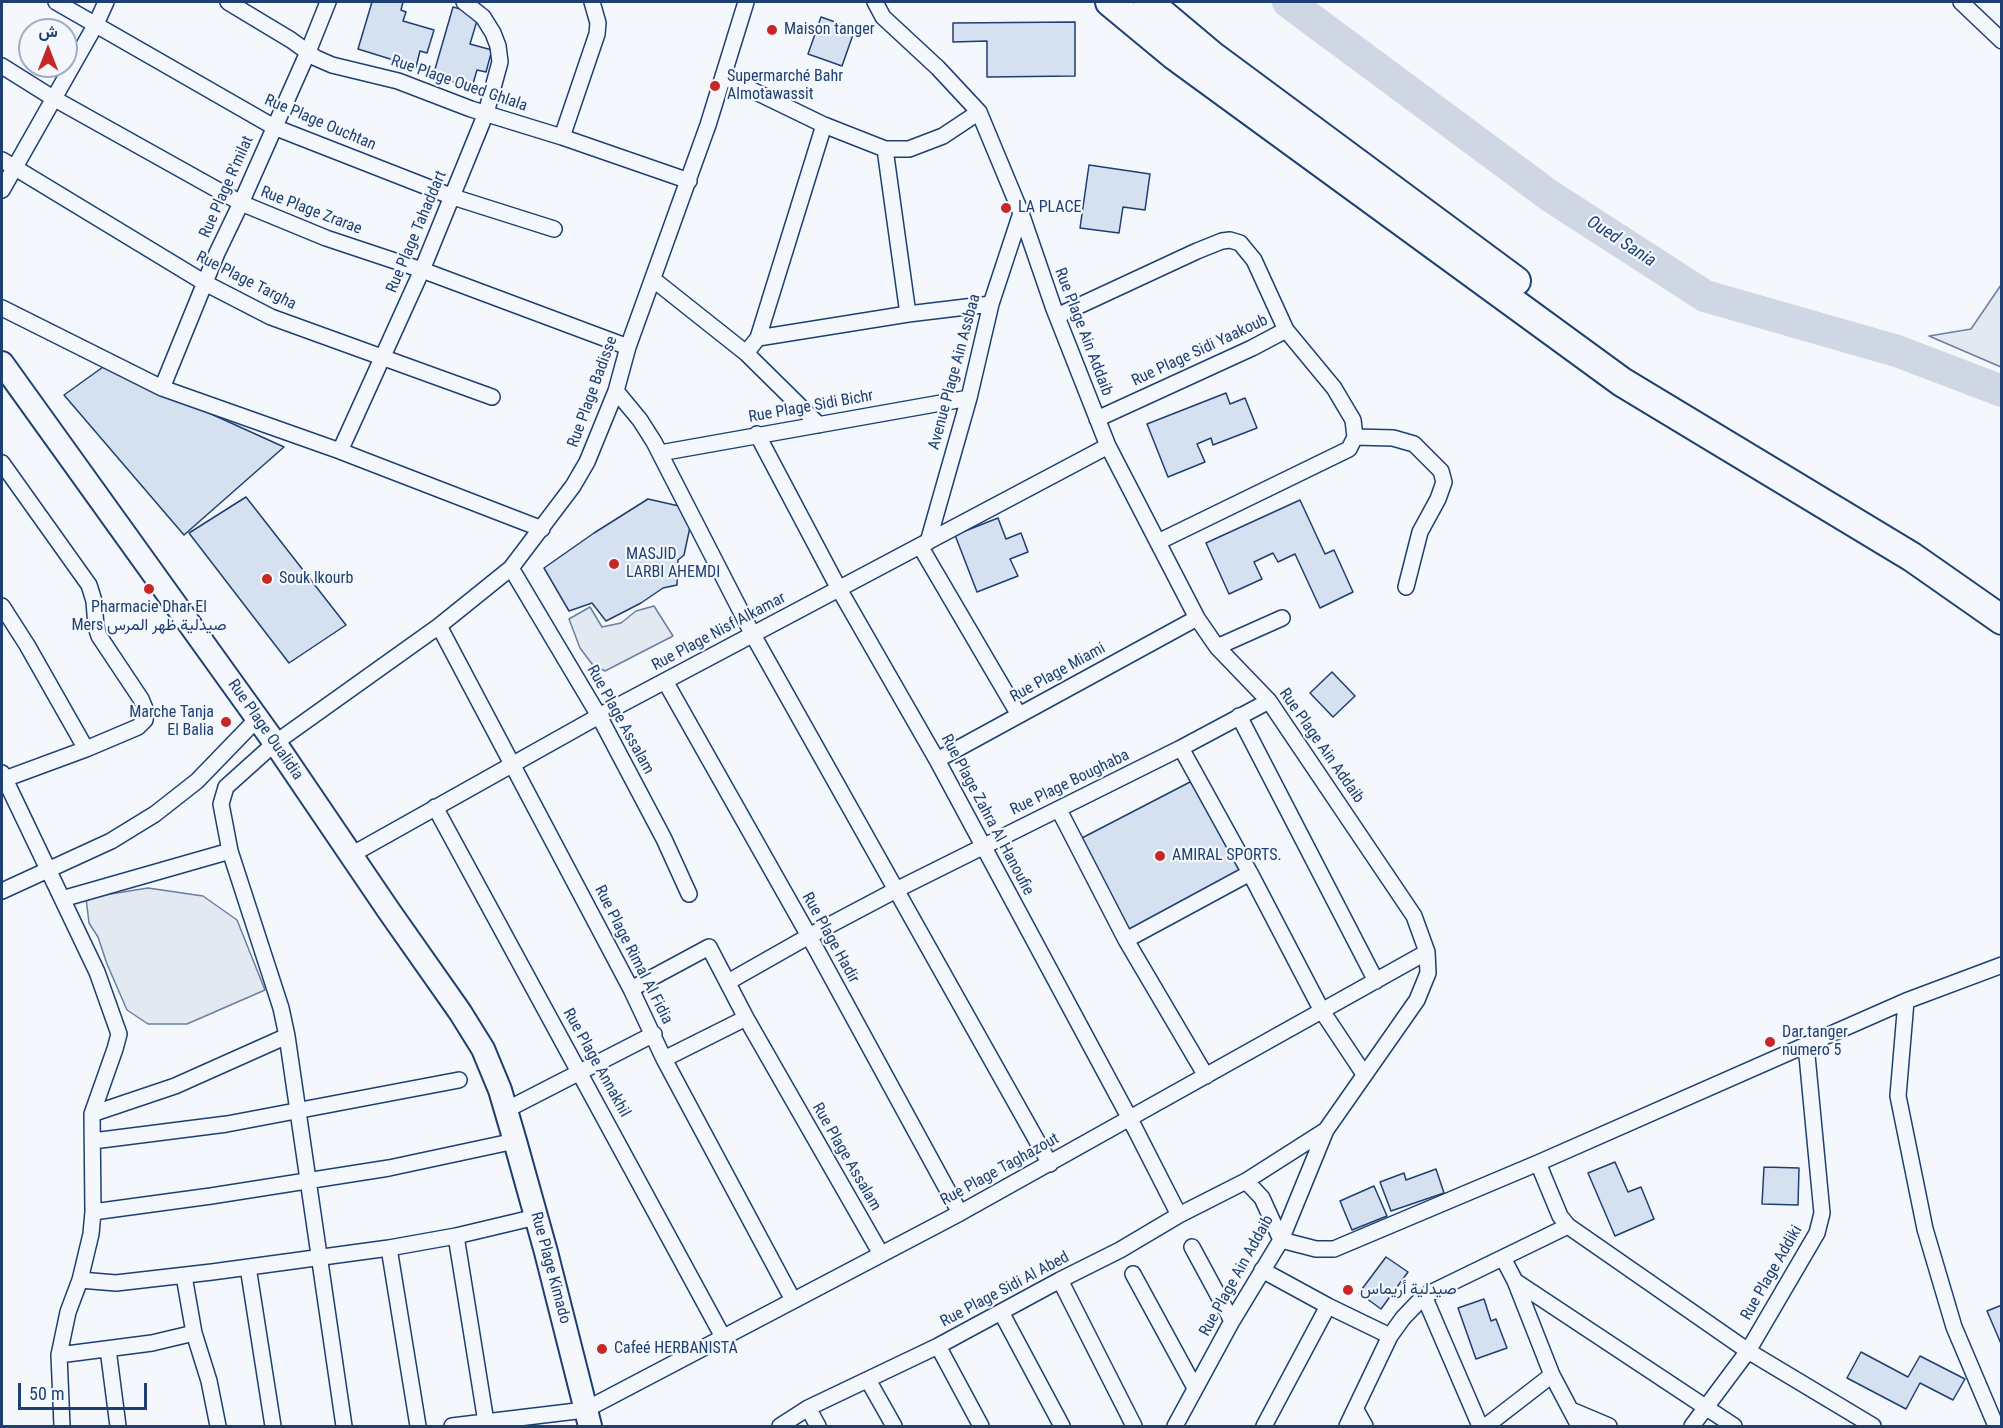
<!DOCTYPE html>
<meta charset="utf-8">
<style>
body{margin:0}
#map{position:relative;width:2003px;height:1428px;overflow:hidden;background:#f4f7fb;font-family:"Roboto Condensed",Vazirmatn,sans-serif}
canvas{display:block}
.frame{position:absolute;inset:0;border:3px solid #1d3f73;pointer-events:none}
.north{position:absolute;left:18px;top:18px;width:60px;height:60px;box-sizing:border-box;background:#f4f7fb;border:2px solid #9eadc5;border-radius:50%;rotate:0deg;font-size:16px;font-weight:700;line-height:24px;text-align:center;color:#1d3f73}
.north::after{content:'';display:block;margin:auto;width:21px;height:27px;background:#c62828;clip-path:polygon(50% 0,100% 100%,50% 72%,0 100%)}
.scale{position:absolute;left:18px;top:1383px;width:129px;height:27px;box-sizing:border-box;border:3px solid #1d3f73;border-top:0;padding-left:8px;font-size:18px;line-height:21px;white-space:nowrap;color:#1d3f73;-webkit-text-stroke:4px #f4f7fb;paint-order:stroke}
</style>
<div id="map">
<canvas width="2003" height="1428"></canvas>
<div class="frame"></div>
<div class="north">ش</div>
<div class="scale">50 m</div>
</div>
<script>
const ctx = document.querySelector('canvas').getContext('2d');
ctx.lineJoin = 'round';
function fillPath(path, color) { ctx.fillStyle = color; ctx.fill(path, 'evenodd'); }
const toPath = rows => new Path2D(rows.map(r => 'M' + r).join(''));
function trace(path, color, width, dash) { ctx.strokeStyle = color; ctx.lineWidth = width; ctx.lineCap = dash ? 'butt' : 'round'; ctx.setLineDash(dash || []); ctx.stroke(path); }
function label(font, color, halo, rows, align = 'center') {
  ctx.font = font + ' "Roboto Condensed",Vazirmatn,sans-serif'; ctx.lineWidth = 4.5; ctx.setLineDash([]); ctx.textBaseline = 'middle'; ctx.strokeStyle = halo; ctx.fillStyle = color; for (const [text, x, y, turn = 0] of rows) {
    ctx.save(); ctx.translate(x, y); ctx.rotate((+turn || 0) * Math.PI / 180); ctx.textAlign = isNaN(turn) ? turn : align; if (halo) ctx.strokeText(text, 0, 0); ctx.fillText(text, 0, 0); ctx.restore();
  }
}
const green = toPath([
 [2001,285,2001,367,1929,336,1971,329,2001,285],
 [654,606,673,636,605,671,592,664,580,648,569,619,590,607,602,627,621,623,636,611,654,606],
 [148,888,203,896,237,920,265,990,187,1024,148,1024,127,1010,107,964,98,937,89,923,86,898,148,888]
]);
fillPath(green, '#e3e9f0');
trace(green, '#687fa3', 1.5);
trace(toPath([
 [1288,2,1550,196,1705,296,1897,351,2002,391]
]), '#cfd7e4', 32);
const building = toPath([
 [372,2,403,2,401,10,406,12,403,21,434,30,427,53,420,51,416,67,358,49,372,2],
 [453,7,479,14,470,44,492,50,486,72,477,70,472,87,433,76,453,7],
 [821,17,855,29,842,66,808,54,821,17],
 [1075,22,1075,76,987,77,987,41,953,42,953,23,1075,22],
 [1089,165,1150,174,1145,210,1123,207,1119,233,1080,228,1089,165],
 [110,362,134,379,284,447,184,535,64,395,110,362],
 [1226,393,1230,404,1245,398,1257,428,1213,445,1211,438,1197,444,1205,462,1168,477,1147,424,1226,393],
 [246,497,346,625,289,663,189,533,246,497],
 [648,499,679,506,690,527,684,555,678,560,677,585,663,588,641,603,606,621,592,603,569,611,544,568,594,533,648,499],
 [1300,500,1325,554,1334,550,1353,592,1320,608,1295,554,1278,562,1273,553,1254,562,1262,579,1229,594,1206,543,1300,500],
 [998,518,1006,539,1021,533,1028,552,1010,559,1018,576,977,592,955,535,998,518],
 [1332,672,1355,696,1333,717,1310,693,1332,672],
 [1192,781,1240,872,1128,930,1080,839,1192,781],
 [1615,1162,1628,1192,1641,1187,1654,1219,1615,1236,1588,1173,1615,1162],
 [1764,1167,1799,1168,1798,1205,1762,1204,1764,1167],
 [1436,1169,1444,1193,1391,1211,1380,1182,1404,1173,1406,1180,1436,1169],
 [1374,1186,1387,1216,1352,1230,1340,1201,1374,1186],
 [1386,1257,1408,1272,1381,1309,1359,1293,1386,1257],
 [1484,1299,1491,1321,1496,1319,1507,1348,1476,1359,1458,1308,1484,1299],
 [2002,1305,2002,1346,1987,1311,2002,1305],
 [1861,1352,1908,1377,1920,1356,1965,1379,1953,1400,1920,1383,1906,1409,1847,1378,1861,1352]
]);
fillPath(building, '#d5e0f0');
trace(building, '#1d3f73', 1.5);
const street = toPath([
 [56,2,274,127,453,197,554,229],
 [228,2,291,40,316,58,332,65,398,81,471,109,562,137,689,181],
 [875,2,883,17,938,68,979,112,1021,213,1054,309,1108,446,1197,618,1217,647,1269,701,1414,916,1427,952,1428,973,1417,1000,1326,1130,1281,1240,1232,1321,1175,1426],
 [1961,2,2002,41],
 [2,66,53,98,241,203,326,238,422,270,628,347],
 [723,76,824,125,885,149,909,149,943,136,979,112],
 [562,137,597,34,598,23,592,2],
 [885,149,908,314],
 [2,160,205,283,271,317,492,397],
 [2,190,96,24,106,2],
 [654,280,746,353,819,425],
 [2,308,162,388,340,451,542,529],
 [1057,316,1197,251,1222,241,1230,240,1240,243,1254,260,1286,330],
 [758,338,824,125],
 [746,353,758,338,908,314,991,304],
 [162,388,217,253,241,203,308,52,328,2],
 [616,391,640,420,654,442,753,635,1050,1164],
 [1097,419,1252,348,1286,330,1334,388,1353,420,1355,437,1349,449,1158,542],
 [757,434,839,589,937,760,1130,1119,1179,1215],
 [1355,437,1393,438,1414,444,1441,471,1444,482,1438,499,1420,532,1406,587],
 [340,451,422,270,486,113,500,62,498,46,493,33,483,17,464,2],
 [660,453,969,398],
 [2,463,89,585,94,601,96,627,99,636,141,699,146,711,145,720,138,727,86,749,2,780],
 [928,542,969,398,991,304,1021,213],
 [920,546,1019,715],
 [511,568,599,716,664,839,689,894],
 [2,606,27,645,86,749],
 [439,626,631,989,664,1059,793,1300],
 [1217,647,1282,618],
 [665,681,809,936,960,1213],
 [1239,716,1376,981],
 [1181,748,1250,873,1322,1011,1364,1074],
 [937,760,1197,618],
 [2,773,97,972,119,1034,115,1049,92,1114,93,1212,91,1234,80,1280,68,1312,59,1355,62,1426],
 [435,807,723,1337],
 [1059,810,1126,940,1206,1076],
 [351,855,599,716,1108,446],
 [2,891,111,841,155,814,197,781,257,719],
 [62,899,230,851],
 [1126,940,1250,873],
 [728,982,809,936,896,890,1181,748,1269,701],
 [631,989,709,947,746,1018,881,1254],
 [1906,1001,1898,1096,1925,1229,1954,1327,1996,1426],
 [664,1059,746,1018],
 [506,1110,654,1034],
 [92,1114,175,1086,287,1036],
 [93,1141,227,1124,459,1080],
 [1538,1163,1560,1216,1568,1226,1748,1351,1873,1426],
 [1246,1181,1262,1198,1281,1240,1316,1249,1334,1249,1538,1163,1906,1001,2002,965],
 [93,1212,211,1196,389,1168,515,1141],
 [456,1236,486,1422],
 [1192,1247,1232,1321],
 [389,1248,418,1426],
 [1503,1258,1515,1281,1552,1375,1579,1426],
 [248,1267,273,1426],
 [1262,1270,1328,1306,1390,1336],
 [1133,1274,1195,1388],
 [184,1276,194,1333,209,1381,218,1426],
 [80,1280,116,1283,212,1272,389,1248,456,1236,536,1217],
 [1060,1280,1134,1426],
 [1515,1281,1734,1426],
 [1424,1296,1480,1426],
 [1001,1312,1062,1426],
 [938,1346,981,1426],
 [108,1349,118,1426],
 [59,1355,152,1343,194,1333],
 [868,1380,894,1426],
 [808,1408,818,1426],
 [1356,1410,1365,1426],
 [1571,1410,1609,1426],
 [344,1426,287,1036,281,1008,230,851,221,804,226,787,275,743,439,626,511,568,573,486,587,462,616,391,628,347,708,125,746,2],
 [452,1426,585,1410,960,1213,1427,952],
 [780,1426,808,1408,938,1346,1060,1280,1120,1250,1179,1215,1246,1181,1326,1130],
 [1264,1426,1328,1306],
 [1347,1426,1390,1336,1403,1318,1424,1296,1568,1226],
 [1486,1426,1552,1375],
 [1692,1426,1748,1351,1817,1233,1822,1213,1806,1045]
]);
const secondary = toPath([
 [2,363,275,743,389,911,460,1012,483,1049,500,1090,515,1141,546,1252,590,1426]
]);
const highway = toPath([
 [1110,2,1174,55,1622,382,1912,557,2002,620],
 [1148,2,1211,55,1516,281]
]);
trace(street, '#1d3f73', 18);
trace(secondary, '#1d3f73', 26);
trace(highway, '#1d3f73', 32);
trace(street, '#f4f7fb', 15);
trace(secondary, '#f4f7fb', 22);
trace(highway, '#f4f7fb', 28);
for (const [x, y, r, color] of [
 [772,30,6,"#c62828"],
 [715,86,6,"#c62828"],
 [1006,208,6,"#c62828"],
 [614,564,6,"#c62828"],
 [267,579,6,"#c62828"],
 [149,589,6,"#c62828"],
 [226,722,6,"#c62828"],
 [1160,856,6,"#c62828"],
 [1770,1042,6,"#c62828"],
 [1348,1290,6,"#c62828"],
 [602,1349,6,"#c62828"]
]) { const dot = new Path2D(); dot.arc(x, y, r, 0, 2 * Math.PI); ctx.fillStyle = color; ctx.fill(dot); trace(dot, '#f4f7fb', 2); }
label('16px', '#1d3f73', '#f4f7fb', [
 ["Maison tanger",784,30],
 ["Supermarché Bahr",727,77],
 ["Almotawassit",727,95],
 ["LA PLACE",1018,208],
 ["MASJID",626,555],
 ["LARBI AHEMDI",626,573],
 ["Souk lkourb",279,579],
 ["Pharmacie Dhar El",149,608,"center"],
 ["Mers صيدلية ظهر المرس",149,626,"center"],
 ["Marche Tanja",214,713,"right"],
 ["El Balia",214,731,"right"],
 ["AMIRAL SPORTS.",1172,856],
 ["Dar tanger",1782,1033],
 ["numero 5",1782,1051],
 ["صيدلية أريماس",1360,1290],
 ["Cafeé HERBANISTA",614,1349]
], 'left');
label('16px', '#1d3f73', '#f4f7fb', [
 ["Rue Plage Oued Ghlala",459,84,19],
 ["Rue Plage Ouchtan",320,123,23],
 ["Rue Plage R'milat",227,187,-66],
 ["Rue Plage Zrarae",311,211,21],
 ["Rue Plage Tahaddart",417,232,-67],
 ["Rue Plage Targha",246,281,27],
 ["Rue Plage Ain Addaib",1083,332,69],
 ["Rue Plage Sidi Yaakoub",1200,351,-25],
 ["Avenue Plage Ain Assbaa",955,372,-75],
 ["Rue Plage Badisse",593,392,-70],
 ["Rue Plage Sidi Bichr",811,407,-10],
 ["Rue Plage Nisf Alkamar",719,632,-28],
 ["Rue Plage Miami",1058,673,-29],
 ["Rue Plage Assalam",620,720,61],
 ["Rue Plage Oualidia",265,730,55],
 ["Rue Plage Ain Addaib",1321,746,55],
 ["Rue Plage Boughaba",1070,783,-26],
 ["Rue Plage Zahra Al Hanoufie",987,815,62],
 ["Rue Plage Hadir",830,938,61],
 ["Rue Plage Rimal Al Fidia",633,955,63],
 ["Rue Plage Annakhil",596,1063,61],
 ["Rue Plage Assalam",846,1157,60],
 ["Rue Plage Taghazout",1000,1170,-29],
 ["Rue Plage Kimado",550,1268,75],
 ["Rue Plage Addiki",1772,1273,-60],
 ["Rue Plage Ain Addaib",1237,1276,-61],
 ["Rue Plage Sidi Al Abed",1005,1290,-28]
]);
label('italic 18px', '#1d3f73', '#f4f7fb', [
 ["Oued Sania",1621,242,33]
]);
</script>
